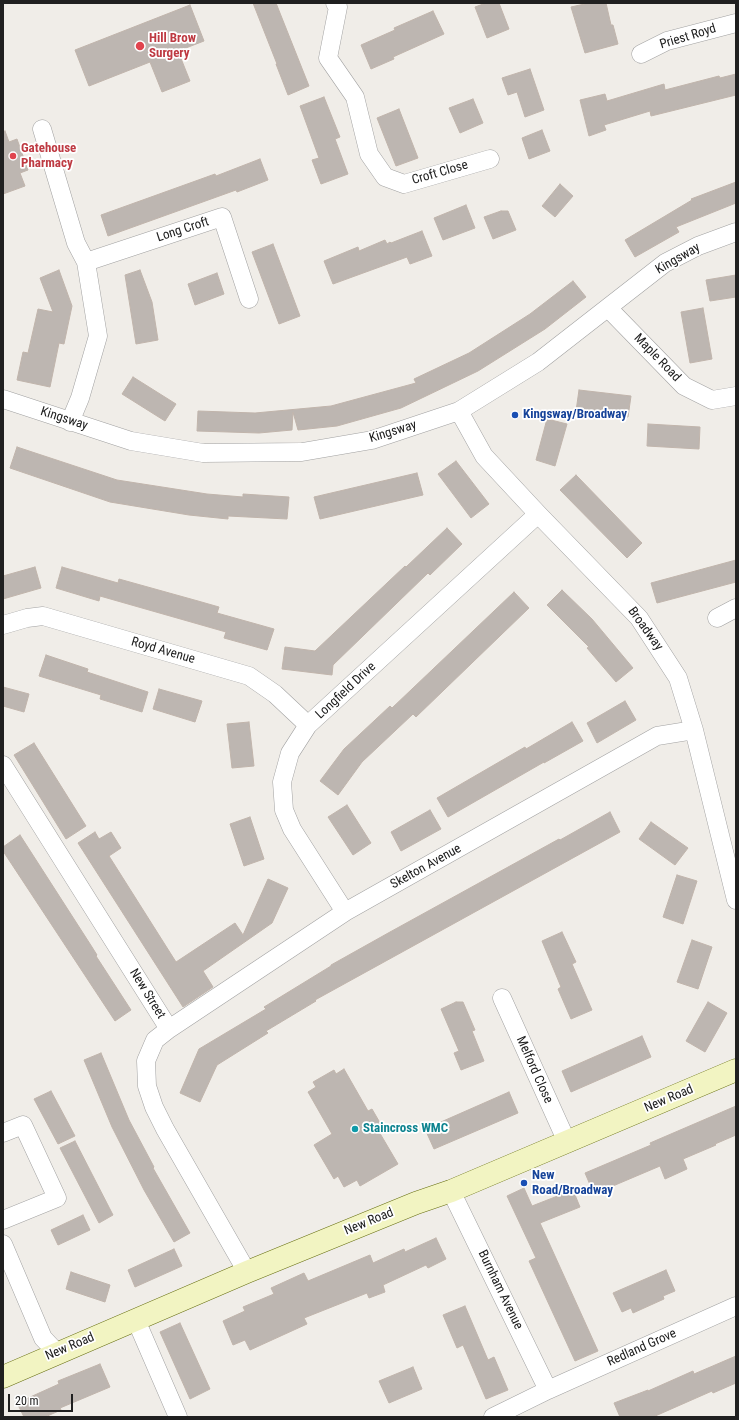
<!DOCTYPE html>
<style>
body{margin:0}
#map{position:relative;width:739px;height:1420px;overflow:hidden;background:#f0ede8;font-family:"Roboto Condensed",sans-serif}
canvas{display:block}
.frame{position:absolute;inset:0;border:4px solid #202020;pointer-events:none}
.scale{position:absolute;left:8px;top:1394px;width:65px;height:18px;box-sizing:border-box;border:2px solid #202020;border-top:0;padding-left:5px;font-size:12px;line-height:14px;white-space:nowrap;color:#202020;-webkit-text-stroke:3px #fff;paint-order:stroke}
</style>
<div id="map">
<canvas width="739" height="1420"></canvas>
<div class="frame"></div>
<div class="scale">20 m</div>
</div>
<script>
const ctx = document.querySelector('canvas').getContext('2d');
ctx.lineJoin = 'round';
function fillPath(path, color) { ctx.fillStyle = color; ctx.fill(path, 'evenodd'); }
const toPath = rows => new Path2D(rows.map(r => 'M' + r).join(''));
function trace(path, color, width, dash) { ctx.strokeStyle = color; ctx.lineWidth = width; ctx.lineCap = dash ? 'butt' : 'round'; ctx.setLineDash(dash || []); ctx.stroke(path); }
function label(font, color, halo, rows, align = 'center') {
  ctx.font = font + ' "Roboto Condensed",sans-serif'; ctx.lineWidth = 3.5; ctx.setLineDash([]); ctx.textBaseline = 'middle'; ctx.strokeStyle = halo; ctx.fillStyle = color; for (const [text, x, y, turn = 0] of rows) {
    ctx.save(); ctx.translate(x, y); ctx.rotate((+turn || 0) * Math.PI / 180); ctx.textAlign = isNaN(turn) ? turn : align; if (halo) ctx.strokeText(text, 0, 0); ctx.fillText(text, 0, 0); ctx.restore();
  }
}
const building = toPath([
 [253,3,276,3,309,86,288,95,276,64,277,64,253,3],
 [486,3,499,3,509,29,487,38,475,7,486,3],
 [589,3,606,3,611,25,613,25,618,44,585,53,571,7,589,3],
 [190,5,204,41,178,51,190,81,162,92,150,62,89,86,75,50,190,5],
 [433,11,444,34,393,57,394,59,371,69,361,45,395,30,394,28,433,11],
 [530,69,544,110,525,117,517,92,508,95,502,78,530,69],
 [736,74,736,95,651,116,650,111,604,125,606,130,589,136,580,100,605,94,607,101,664,84,665,90,719,76,720,78,736,74],
 [324,97,340,137,335,139,348,174,321,184,312,160,319,158,300,106,324,97],
 [473,99,483,123,460,133,449,108,473,99],
 [399,109,418,158,396,166,377,118,399,109],
 [542,130,550,151,529,159,522,138,542,130],
 [5,131,9,142,17,139,28,170,20,173,25,186,3,194,3,132,5,131],
 [260,159,268,180,237,192,236,190,108,236,101,215,215,174,216,176,260,159],
 [736,182,736,203,676,227,679,232,635,257,625,240,692,200,691,199,736,182],
 [560,184,573,196,555,217,542,206,560,184],
 [466,205,475,228,443,240,434,218,466,205],
 [501,211,508,211,516,230,493,239,484,217,501,211],
 [422,231,432,256,410,264,407,257,333,284,324,261,358,247,359,251,385,240,387,244,390,242,391,243,422,231],
 [273,244,300,316,279,324,252,252,273,244],
 [59,270,72,306,64,344,59,343,50,387,17,380,23,352,28,353,38,309,53,312,40,278,59,270],
 [140,270,152,302,158,340,136,344,125,275,140,270],
 [217,273,224,294,195,305,188,284,217,273],
 [736,275,736,297,710,301,706,280,736,275],
 [573,281,586,297,545,329,478,371,401,408,337,426,298,430,293,412,292,430,259,433,197,431,198,411,255,413,331,406,416,383,414,379,469,353,530,314,573,281],
 [703,308,712,359,690,363,681,312,703,308],
 [133,377,176,404,165,421,122,394,133,377],
 [579,390,631,396,628,417,576,411,579,390],
 [547,419,567,424,555,466,536,460,547,419],
 [648,424,700,427,699,449,647,446,648,424],
 [17,447,117,480,207,494,243,497,243,494,289,497,287,519,228,516,228,519,189,515,110,502,10,468,17,447],
 [456,461,489,504,471,518,438,474,456,461],
 [417,473,423,495,320,519,314,497,417,473],
 [576,475,642,543,627,558,560,490,576,475],
 [447,528,462,544,430,575,428,573,333,665,332,675,282,669,285,647,315,651,405,566,406,567,447,528],
 [736,560,736,582,657,603,651,583,736,560],
 [35,567,41,588,3,599,3,576,35,567],
 [62,567,118,583,119,579,198,601,219,607,217,613,274,629,267,650,224,638,226,632,100,596,99,601,56,588,62,567],
 [562,590,592,619,633,668,616,682,587,648,589,647,547,605,562,590],
 [514,592,529,608,416,717,413,714,362,762,338,795,320,781,344,749,390,706,392,708,514,592],
 [46,655,88,669,87,672,148,692,142,712,100,699,101,695,39,676,46,655],
 [3,687,29,694,24,712,3,706,3,687],
 [159,689,202,701,195,722,153,709,159,689],
 [625,701,636,720,597,743,587,723,625,701],
 [249,722,254,766,232,768,227,724,249,722],
 [572,722,583,741,544,763,544,762,448,817,437,798,525,747,526,749,572,722],
 [34,743,86,826,66,839,14,755,34,743],
 [347,805,371,843,353,855,328,817,347,805],
 [430,810,441,829,401,851,391,832,430,810],
 [610,812,620,832,315,1000,316,1001,266,1031,268,1033,217,1065,200,1102,180,1093,199,1049,266,1009,264,1007,331,966,331,965,390,932,559,839,560,840,610,812],
 [250,817,264,859,244,866,230,824,250,817],
 [651,822,688,848,675,865,639,839,651,822],
 [95,832,99,839,111,832,121,848,109,856,176,962,235,923,243,935,268,879,288,888,272,923,203,971,213,987,183,1007,78,843,95,832],
 [20,835,92,947,97,955,96,956,131,1010,115,1021,3,851,3,847,20,835],
 [677,875,697,881,683,924,663,917,677,875],
 [562,932,576,962,572,964,592,1010,571,1019,558,989,561,987,542,941,562,932],
 [692,940,712,947,698,989,677,982,692,940],
 [456,1002,463,1002,475,1030,472,1031,484,1061,461,1070,454,1053,459,1051,441,1009,456,1002],
 [708,1002,727,1013,705,1052,686,1041,708,1002],
 [642,1036,651,1057,571,1092,562,1071,642,1036],
 [101,1053,129,1120,154,1167,153,1168,190,1233,174,1242,144,1190,112,1127,84,1060,101,1053],
 [344,1069,368,1111,372,1109,383,1128,378,1130,398,1164,360,1186,357,1180,344,1187,338,1176,334,1179,314,1145,332,1134,308,1092,316,1087,313,1082,334,1070,336,1074,344,1069],
 [51,1091,75,1136,58,1144,34,1099,51,1091],
 [509,1092,518,1113,434,1149,425,1129,509,1092],
 [736,1106,736,1135,715,1144,716,1145,683,1159,687,1169,665,1179,660,1166,594,1194,585,1173,651,1145,650,1143,736,1106],
 [75,1141,113,1215,99,1223,60,1148,75,1141],
 [524,1188,532,1206,573,1190,580,1207,540,1223,598,1351,575,1361,529,1261,536,1258,507,1196,524,1188],
 [83,1215,90,1230,58,1245,51,1230,83,1215],
 [436,1238,446,1259,428,1268,426,1265,383,1285,385,1292,369,1298,367,1293,304,1318,307,1324,250,1350,245,1340,233,1345,223,1321,245,1311,243,1307,274,1294,271,1288,304,1273,308,1281,370,1255,373,1263,404,1249,405,1252,436,1238],
 [174,1249,182,1266,135,1287,128,1270,174,1249],
 [666,1270,675,1291,663,1296,664,1299,633,1313,631,1308,622,1312,613,1293,666,1270],
 [71,1272,110,1285,105,1302,66,1289,71,1272],
 [465,1306,488,1360,494,1357,508,1390,486,1399,463,1345,457,1348,443,1315,465,1306],
 [180,1323,210,1389,190,1399,160,1332,180,1323],
 [736,1356,736,1383,713,1393,712,1391,653,1417,620,1417,614,1403,648,1390,648,1391,693,1371,694,1374,736,1356],
 [100,1364,110,1387,60,1408,61,1410,45,1417,24,1417,17,1403,59,1384,58,1381,100,1364],
 [413,1367,422,1389,389,1403,379,1381,413,1367]
]);
fillPath(building, '#bdb6b1');
trace(building, '#c0b4ab', 1);
const street = toPath([
 [335,3,338,7,328,58,355,97,369,154,385,177,404,184,490,159],
 [641,54,667,41,736,23],
 [42,129,76,243,86,262,98,336,80,398,70,422],
 [86,262,222,217,249,299],
 [608,308,684,386,712,400,736,396],
 [3,399,131,441,203,453,302,452,372,440,459,411,538,362,665,263,698,246,736,232],
 [459,411,484,456,538,514,639,618,678,678,694,730,736,900],
 [717,618,736,608],
 [3,625,27,618,43,616,249,676,275,694,308,725],
 [3,765,169,1029,155,1040,146,1061,147,1086,154,1107,165,1129,247,1272],
 [345,912,292,829,284,810,282,782,290,753,308,725,538,514],
 [502,998,567,1142],
 [169,1029,345,912,657,736,694,730],
 [3,1133,23,1125,57,1198,3,1220],
 [451,1191,548,1390],
 [3,1244,43,1338,57,1353],
 [136,1320,178,1417],
 [493,1417,548,1390,736,1306]
]);
const secondary = toPath([
 [3,1377,247,1272,416,1203,451,1191,736,1070]
]);
trace(street, '#a1a1a1', 19);
trace(secondary, '#666e10', 23);
trace(street, '#fff', 18);
trace(secondary, '#f2f4c2', 22);
for (const [x, y, r, color] of [
 [140,46,5,"#e0444e"],
 [13,156,4,"#e0444e"],
 [515,415,4,"#1a4fb4"],
 [355,1129,4,"#0f9aa8"],
 [524,1183,4,"#1a4fb4"]
]) { const dot = new Path2D(); dot.arc(x, y, r, 0, 2 * Math.PI); ctx.fillStyle = color; ctx.fill(dot); trace(dot, '#fff', 1.5); }
label('13px', '#202020', '#fff', [
 ["Priest Royd",688,37,-17],
 ["Croft Close",440,173,-16],
 ["Long Croft",183,230,-18],
 ["Kingsway",678,259,-30],
 ["Maple Road",657,358,46],
 ["Kingsway",64,419,18],
 ["Kingsway",393,432,-17],
 ["Broadway",645,629,54],
 ["Royd Avenue",163,651,16],
 ["Longfield Drive",346,691,-43],
 ["Skelton Avenue",426,867,-29],
 ["New Street",147,994,58],
 ["Melford Close",534,1070,66],
 ["New Road",669,1099,-23],
 ["New Road",369,1222,-22],
 ["Burnham Avenue",500,1290,64],
 ["New Road",70,1347,-23],
 ["Redland Grove",642,1348,-24]
]);
label('bold 13px', '#be3a42', '#fff', [
 ["Hill Brow",149,39],
 ["Surgery",149,54],
 ["Gatehouse",21,149],
 ["Pharmacy",21,164]
], 'left');
label('bold 13px', '#164399', '#fff', [
 ["Kingsway/Broadway",523,415],
 ["New",532,1176],
 ["Road/Broadway",532,1191]
], 'left');
label('bold 13px', '#0d838f', '#fff', [
 ["Staincross WMC",363,1129]
], 'left');
</script>
